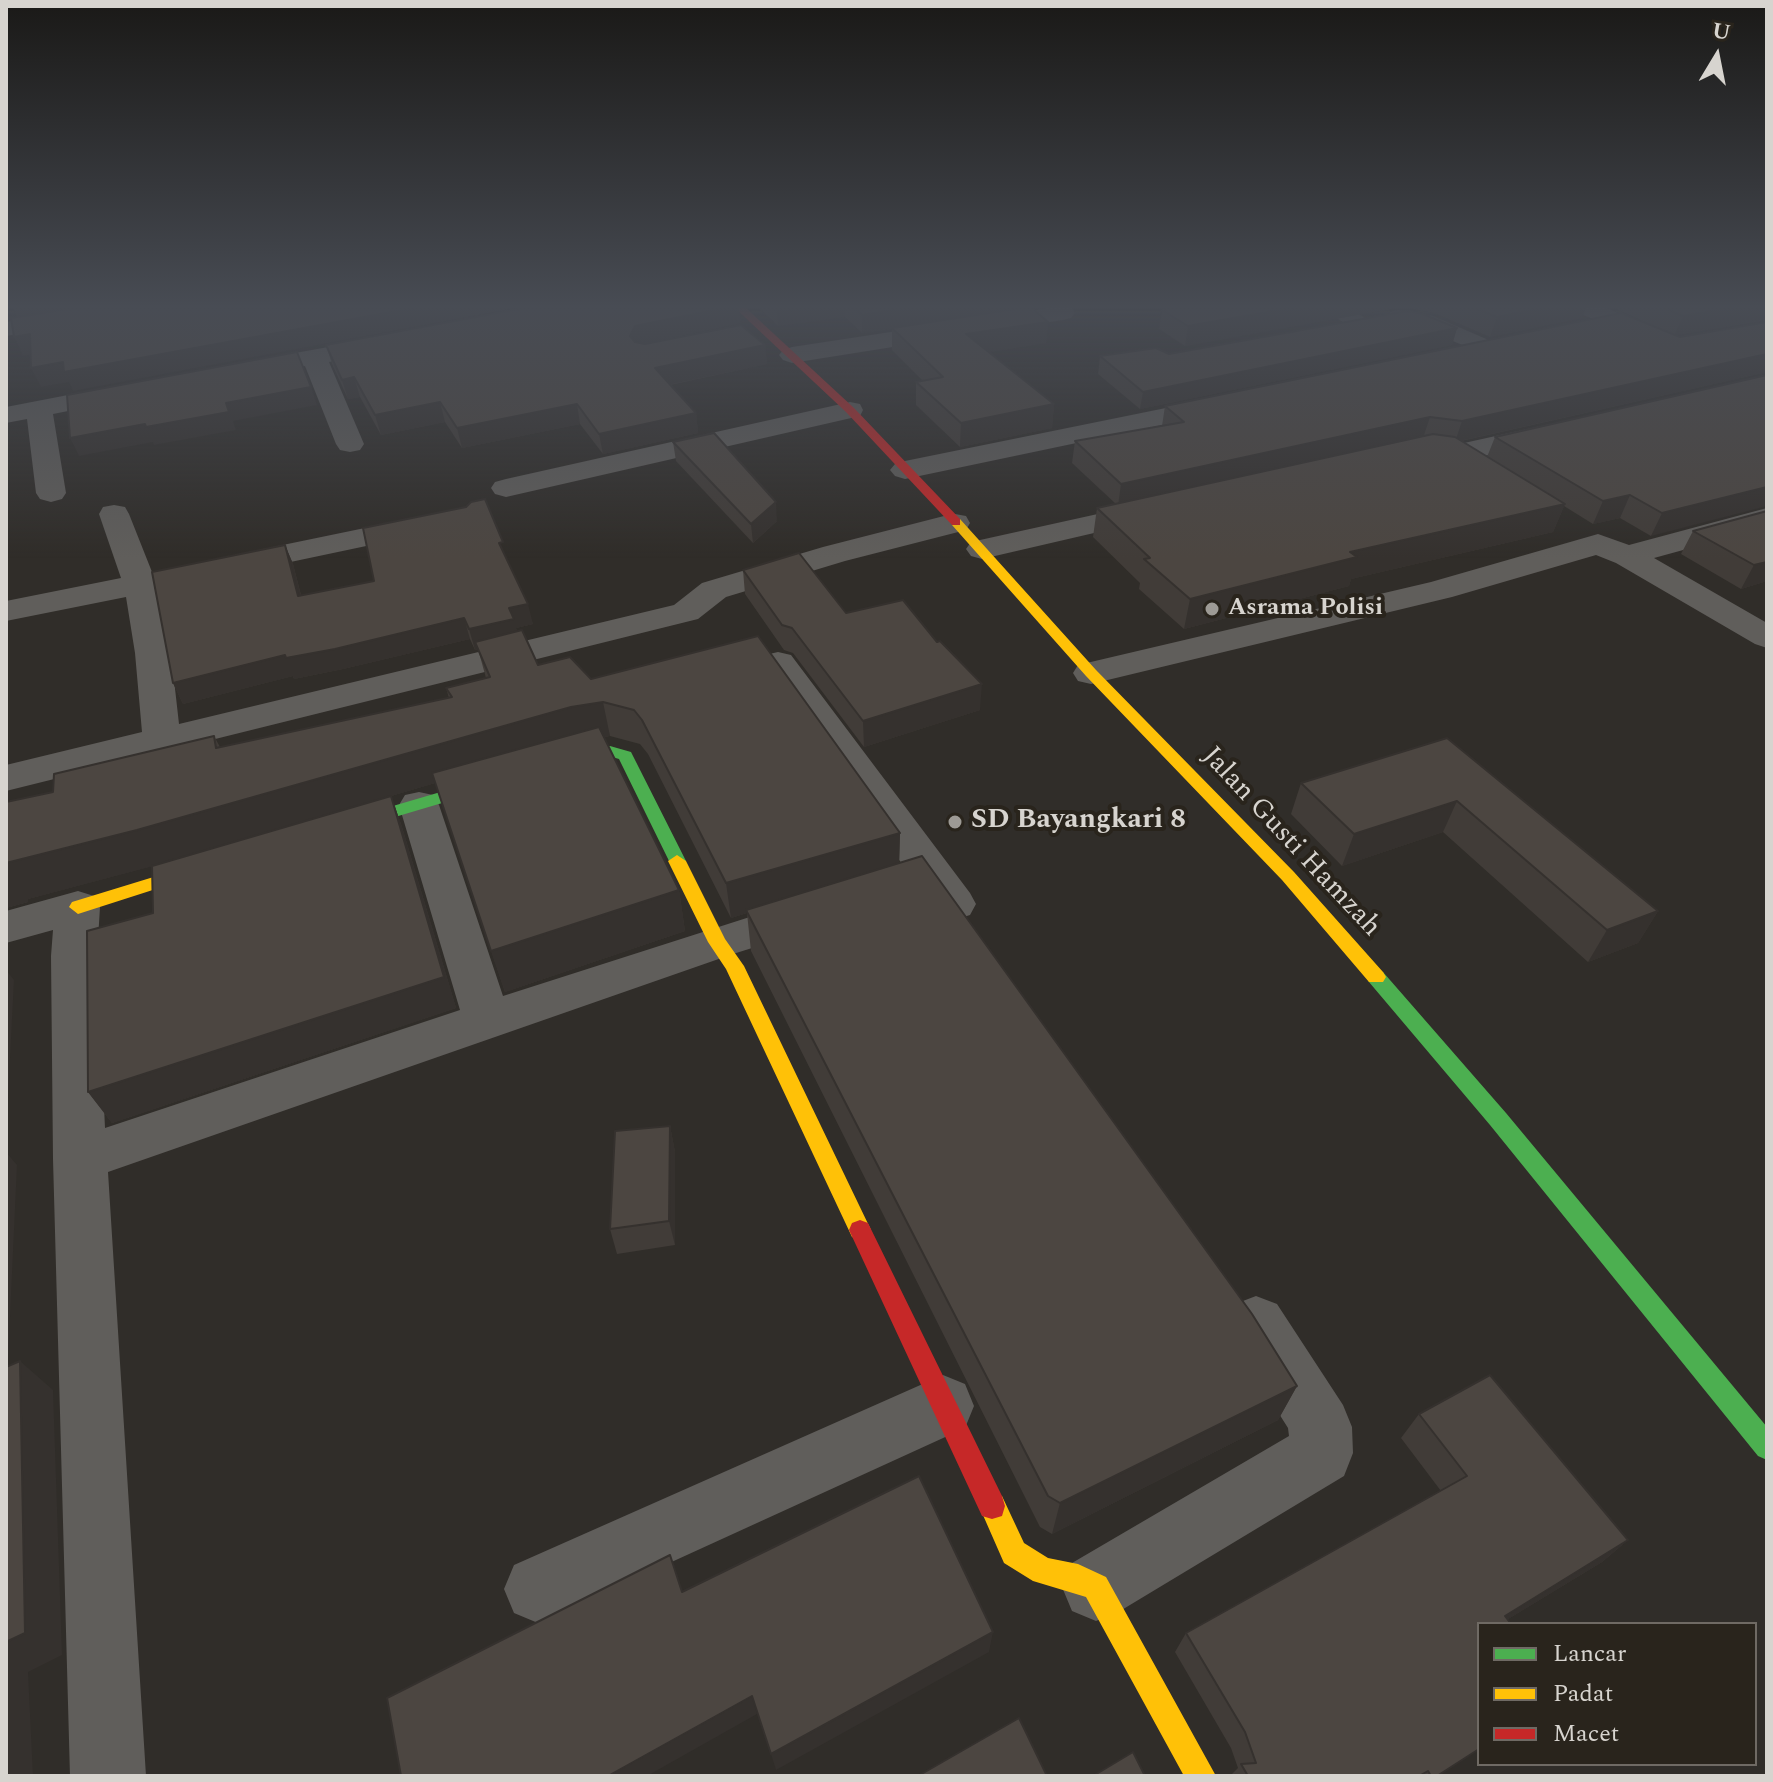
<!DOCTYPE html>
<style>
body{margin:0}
#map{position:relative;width:1773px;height:1782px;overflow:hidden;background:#302d29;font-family:Spectral,serif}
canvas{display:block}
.frame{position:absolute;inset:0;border:8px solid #d7d4cf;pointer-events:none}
.legend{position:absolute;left:1477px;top:1622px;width:280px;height:144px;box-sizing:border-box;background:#29241c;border:2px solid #6f6a64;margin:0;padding:10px 14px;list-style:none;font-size:24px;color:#d7d4cf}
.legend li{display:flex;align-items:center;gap:16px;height:40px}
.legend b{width:40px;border:2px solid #6f6a64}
.north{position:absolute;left:1677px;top:16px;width:80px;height:80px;-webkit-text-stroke:6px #29241c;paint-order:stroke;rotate:10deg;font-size:22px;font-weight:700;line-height:32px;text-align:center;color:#d7d4cf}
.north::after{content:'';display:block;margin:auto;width:28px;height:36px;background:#d7d4cf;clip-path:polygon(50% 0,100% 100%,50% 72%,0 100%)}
</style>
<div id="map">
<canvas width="1773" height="1782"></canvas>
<div class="frame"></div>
<ul class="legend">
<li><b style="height:10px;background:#4caf50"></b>Lancar</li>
<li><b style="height:10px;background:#ffc107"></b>Padat</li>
<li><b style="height:10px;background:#c62828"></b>Macet</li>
</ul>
<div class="north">U</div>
</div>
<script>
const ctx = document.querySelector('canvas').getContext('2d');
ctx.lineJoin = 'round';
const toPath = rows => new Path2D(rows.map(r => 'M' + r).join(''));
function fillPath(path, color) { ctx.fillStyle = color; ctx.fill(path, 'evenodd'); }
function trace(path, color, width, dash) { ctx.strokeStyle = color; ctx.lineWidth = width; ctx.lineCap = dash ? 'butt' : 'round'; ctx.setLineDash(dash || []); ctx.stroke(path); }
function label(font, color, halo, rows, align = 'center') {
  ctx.font = font + ' Spectral,serif'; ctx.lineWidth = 8; ctx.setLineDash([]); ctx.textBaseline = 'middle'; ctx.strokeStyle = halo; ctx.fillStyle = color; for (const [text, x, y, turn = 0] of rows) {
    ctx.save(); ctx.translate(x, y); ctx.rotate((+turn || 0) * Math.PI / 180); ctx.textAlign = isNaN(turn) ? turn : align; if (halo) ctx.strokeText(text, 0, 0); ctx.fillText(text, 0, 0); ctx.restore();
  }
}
fillPath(toPath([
 [89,308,145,308,134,315,6,336,6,322,89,308],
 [1048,308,1072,308,1075,313,1071,318,1063,320,792,363,783,360,779,355,783,350,792,347,1048,308],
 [1321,308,1350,308,1375,325,1371,330,1363,332,1355,330,1321,308],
 [1576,308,1607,308,1674,339,1767,323,1767,337,1671,354,1579,313,1576,308],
 [1398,310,1433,316,1498,344,1501,349,1498,354,1489,356,1419,327,1390,322,1386,317,1390,312,1398,310],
 [389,336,398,338,401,343,398,348,329,362,364,444,360,450,350,452,340,450,336,444,305,366,240,379,231,376,227,371,231,366,240,363,389,336],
 [125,384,134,386,138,392,134,398,53,414,66,493,62,499,51,502,40,499,36,493,27,419,6,423,6,407,125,384],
 [1220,397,1229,399,1233,405,1229,411,905,479,895,476,890,470,895,464,905,461,1220,397],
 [850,402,860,404,863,410,860,416,506,497,495,494,491,488,495,482,506,479,850,402],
 [1550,424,1560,426,1564,432,1560,438,1455,463,1418,460,1408,457,1404,451,1408,445,1418,442,1455,445,1550,424],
 [1152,502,1163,505,1167,511,1163,517,982,559,971,556,966,549,971,542,1152,502],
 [114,505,125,507,129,514,152,572,423,516,434,518,439,525,434,532,423,534,158,590,171,653,179,724,674,605,702,583,823,547,944,516,955,514,966,516,970,523,966,530,845,561,726,597,698,619,6,791,6,765,142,732,135,653,126,597,6,621,6,601,121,578,99,514,103,507,114,505],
 [1767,508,1767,527,1654,558,1767,623,1767,648,1755,644,1616,563,1596,555,1452,597,1091,684,1078,681,1073,673,1078,665,1431,582,1598,534,1629,545,1767,508],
 [778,652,791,655,970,893,976,904,970,915,954,920,938,915,760,663,765,655,778,652],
 [419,792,433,795,439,805,503,996,806,899,822,904,828,915,822,926,733,954,108,1172,146,1776,70,1776,53,1159,51,956,53,930,6,943,6,911,78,891,94,896,100,907,97,956,105,1128,460,1010,399,805,405,795,419,792],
 [1256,1296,1277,1304,1343,1405,1352,1427,1353,1453,1344,1476,1120,1611,1096,1621,1072,1611,1062,1587,1072,1563,1289,1436,1288,1428,1235,1344,1226,1324,1235,1304,1256,1296],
 [943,1375,965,1384,974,1406,965,1428,538,1623,514,1613,504,1589,514,1565,943,1375]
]), '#605e5b');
fillPath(toPath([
 [610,746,631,752,633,756,686,861,683,865,671,865,619,759,609,756,594,758,341,833,332,827,335,823,587,749,610,746],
 [1376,970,1383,972,1506,1113,1767,1427,1767,1460,1758,1456,1490,1125,1369,982,1366,977,1369,972,1376,970]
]), '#4caf50');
fillPath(toPath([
 [952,519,960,519,1096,670,1294,872,1383,972,1386,977,1383,982,1369,982,1282,880,1086,676,952,525,952,519],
 [677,855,686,861,725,939,744,966,871,1230,868,1237,860,1240,852,1237,726,969,708,942,668,861,677,855],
 [209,860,215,862,218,866,215,870,78,914,69,907,72,902,209,860],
 [992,1493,1002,1496,1024,1543,1048,1558,1078,1564,1106,1577,1216,1776,1184,1776,1086,1597,1033,1581,1004,1563,979,1506,982,1496,992,1493]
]), '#ffc107');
fillPath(toPath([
 [735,308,746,308,854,408,960,519,960,525,952,525,846,412,735,308],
 [860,1220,868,1223,1002,1496,1005,1506,1002,1516,992,1519,982,1516,849,1230,852,1223,860,1220]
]), '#c62828');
fillPath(toPath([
 [759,308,1016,308,1048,322,1046,343,989,352,1054,404,1052,428,960,447,916,405,916,382,923,381,892,350,892,329,862,333,845,317,778,326],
 [1396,308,1185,346,1159,329,1162,310],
 [1409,308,1586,308,1582,318,1490,337,1434,313],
 [1614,308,1767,308,1767,320,1677,335,1767,372,1461,441,1487,457,1495,437,1767,375,1651,536,1620,518,1593,524,1564,506,1553,532,1351,579,1349,586,1184,629,1139,589,1140,583,1093,537,1097,508,1116,504,1072,463,1075,441,1162,426,1165,406,1647,323],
 [741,323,644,344,765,345,767,364,670,385,696,413,698,433,603,454,580,424,462,448,445,422,381,435,360,397,348,399,332,364,326,345],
 [1457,328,1452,345,1140,409,1098,374,1100,356,1169,354],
 [673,442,777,521,753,543,676,461],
 [1767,511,1767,581,1741,589,1681,554,1693,531],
 [285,545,293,564,301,595,507,559,533,624,516,628,517,632,538,665,591,679,900,833,899,863,1297,1386,1278,1420,1052,1534,1040,1527,751,951,747,913,731,918,648,754,640,744,610,736,604,737,679,890,685,931,505,992,435,783,391,796,402,827,456,1008,112,1123,88,1092,153,913,152,866,28,899,28,902,6,908,6,802,53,792,214,736,220,747,449,698,446,688,486,678,478,649,475,650,470,639,343,669,294,679,293,676,183,704,173,683],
 [743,570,846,613,980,710,864,747,793,653,784,650,745,594],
 [1447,738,1658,911,1638,943,1588,962,1443,832,1342,866,1291,814,1301,783],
 [670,1126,675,1152,675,1245,617,1254,610,1229],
 [1419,1414,1628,1540,1602,1562,1508,1619,1437,1776,1230,1776,1238,1768,1231,1748,1175,1652,1186,1633,1441,1491,1401,1438]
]), '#413c38');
fillPath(toPath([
 [13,308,69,308,17,317],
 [413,308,515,308,73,391,69,382,41,387,31,368],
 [724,308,739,308,741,323,637,345,630,336,635,326],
 [777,308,845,308,845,317,778,326],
 [906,308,1016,308,1016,310,862,333,862,315],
 [1290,308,1396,308,1185,346,1188,326],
 [1541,308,1586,308,1582,318,1490,337,1497,317],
 [1730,308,1767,308,1767,319,1674,336,1683,316],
 [1048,322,1046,343,965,356,966,334],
 [1457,328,1452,345,1140,409,1143,392],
 [30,334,39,353,23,356,14,337],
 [765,345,767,364,658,387,655,368],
 [1767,354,1767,372,1455,442,1462,421],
 [354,377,360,397,348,399,342,380],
 [311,387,317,405,233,421,236,430,154,445,153,442,79,456,70,438,145,424,226,403],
 [440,402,445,422,381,435,375,415],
 [577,404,580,424,462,448,457,428],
 [1054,404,1052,428,960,447,961,423],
 [696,413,698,433,603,454,599,434],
 [1430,417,1423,438,1118,506,1121,484],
 [1767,487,1767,506,1651,536,1662,513],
 [1630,495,1620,518,1593,524,1603,501],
 [776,502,777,521,753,543,751,524],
 [1565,504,1553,532,1351,579,1349,586,1184,629,1190,599,1350,552],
 [285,545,293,564,306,616,298,596],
 [1767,562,1767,581,1741,589,1754,565],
 [528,604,533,624,516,628,519,639,475,642,478,649,475,650,469,629,509,608],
 [464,618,470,639,343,669,294,679,293,676,183,704,173,683,285,655],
 [982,684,980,710,864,747,863,721],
 [603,702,610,736,578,741,391,796,402,827,456,1008,112,1123,88,1092,444,977,157,865,28,899,28,902,6,908,6,863,571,707],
 [1457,801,1443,832,1342,866,1354,834],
 [900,833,899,867,746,910,747,913,731,918,726,883],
 [679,890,685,931,505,992,491,951],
 [1658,911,1638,943,1588,962,1607,930],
 [6,970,14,980,6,1137],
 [670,1126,675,1152,675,1245,669,1221],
 [6,1152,17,1165,6,1404],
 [20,1361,53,1390,62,1655,28,1672,33,1776,6,1776,6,1642],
 [1297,1386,1278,1420,1052,1534,1060,1503],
 [1628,1540,1602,1562,1500,1624,1505,1616],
 [993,1632,989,1652,776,1770,771,1754],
 [752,1696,757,1714,647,1776,608,1776]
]), '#35312e');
const building = toPath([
 [74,308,413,308,64,372,63,362,31,368,30,334,14,337,11,318,74,308],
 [524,308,724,308,635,326,630,336,635,342,645,344,741,325,765,345,655,368,696,413,599,434,577,404,457,428,440,402,375,415,354,377,342,380,326,345,524,308],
 [855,308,906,308,862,315,855,308],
 [1022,308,1032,308,1048,322,966,334,1054,404,961,423,916,382,943,377,892,328,1022,308],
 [1172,308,1290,308,1188,326,1162,310,1172,308],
 [1475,308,1541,308,1497,317,1475,308],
 [1665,308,1730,308,1683,316,1665,308],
 [1407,311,1423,314,1457,328,1143,392,1100,356,1156,348,1169,354,1407,311],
 [1621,313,1680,337,1767,322,1767,354,1462,421,1430,417,1121,484,1075,441,1184,422,1165,406,1621,313],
 [297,352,311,387,226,403,229,412,146,427,145,424,70,438,67,395,297,352],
 [1767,375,1767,487,1662,513,1630,495,1603,501,1495,437,1767,375],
 [714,433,776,502,751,524,673,442,714,433],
 [1433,434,1455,437,1565,504,1350,552,1357,557,1190,599,1144,559,1150,558,1097,508,1433,434],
 [485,499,503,542,499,543,528,604,509,608,514,619,469,629,464,618,335,649,286,658,285,655,173,683,152,572,285,545,298,596,374,581,363,528,466,507,471,502,485,499],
 [1767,511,1767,562,1754,565,1693,531,1767,511],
 [799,553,846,613,903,600,937,642,940,641,982,684,863,721,792,628,782,625,743,570,799,553],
 [522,630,538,665,570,657,591,679,758,636,900,833,726,883,642,720,634,710,603,702,571,707,137,830,6,863,6,802,53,792,54,774,214,736,216,748,452,697,446,688,490,677,475,642,522,630],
 [599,727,679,890,491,951,432,773,599,727],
 [1447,738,1658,911,1607,930,1457,801,1354,834,1301,783,1447,738],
 [391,796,444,977,88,1092,87,931,153,913,152,866,391,796],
 [922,856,1252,1314,1297,1386,1060,1503,1048,1496,746,910,922,856],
 [670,1126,669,1221,610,1229,615,1131,670,1126],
 [20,1361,25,1633,6,1642,6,1367,20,1361],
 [1490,1375,1628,1540,1505,1616,1511,1624,1479,1624,1479,1749,1437,1776,1431,1776,1428,1771,1419,1776,1248,1776,1241,1764,1256,1763,1245,1732,1186,1633,1467,1476,1419,1414,1490,1375],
 [919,1476,993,1632,771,1754,752,1696,608,1776,401,1776,387,1698,670,1555,682,1592,919,1476],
 [1019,1718,1047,1776,918,1776,1019,1718],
 [1133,1752,1145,1776,1093,1776,1133,1752]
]);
fillPath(building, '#4c4641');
trace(building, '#35312e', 2);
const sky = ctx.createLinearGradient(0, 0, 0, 558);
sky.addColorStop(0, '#1a1917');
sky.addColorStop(0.55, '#484c54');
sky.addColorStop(1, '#484c5400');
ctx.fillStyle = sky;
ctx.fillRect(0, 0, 1773, 558);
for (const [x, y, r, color] of [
 [1212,609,8,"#9d9a95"],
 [955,822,8,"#9d9a95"]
]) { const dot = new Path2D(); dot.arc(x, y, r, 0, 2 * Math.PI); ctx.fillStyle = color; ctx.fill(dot); trace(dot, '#29241c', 3); }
label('bold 24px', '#d7d4cf', '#29241c', [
 ["Asrama Polisi",1228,609]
], 'left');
label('bold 28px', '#d7d4cf', '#29241c', [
 ["SD Bayangkari 8",971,822]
], 'left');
label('28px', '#d7d4cf', '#29241c', [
 ["Jalan Gusti Hamzah",1290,843,47]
]);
</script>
